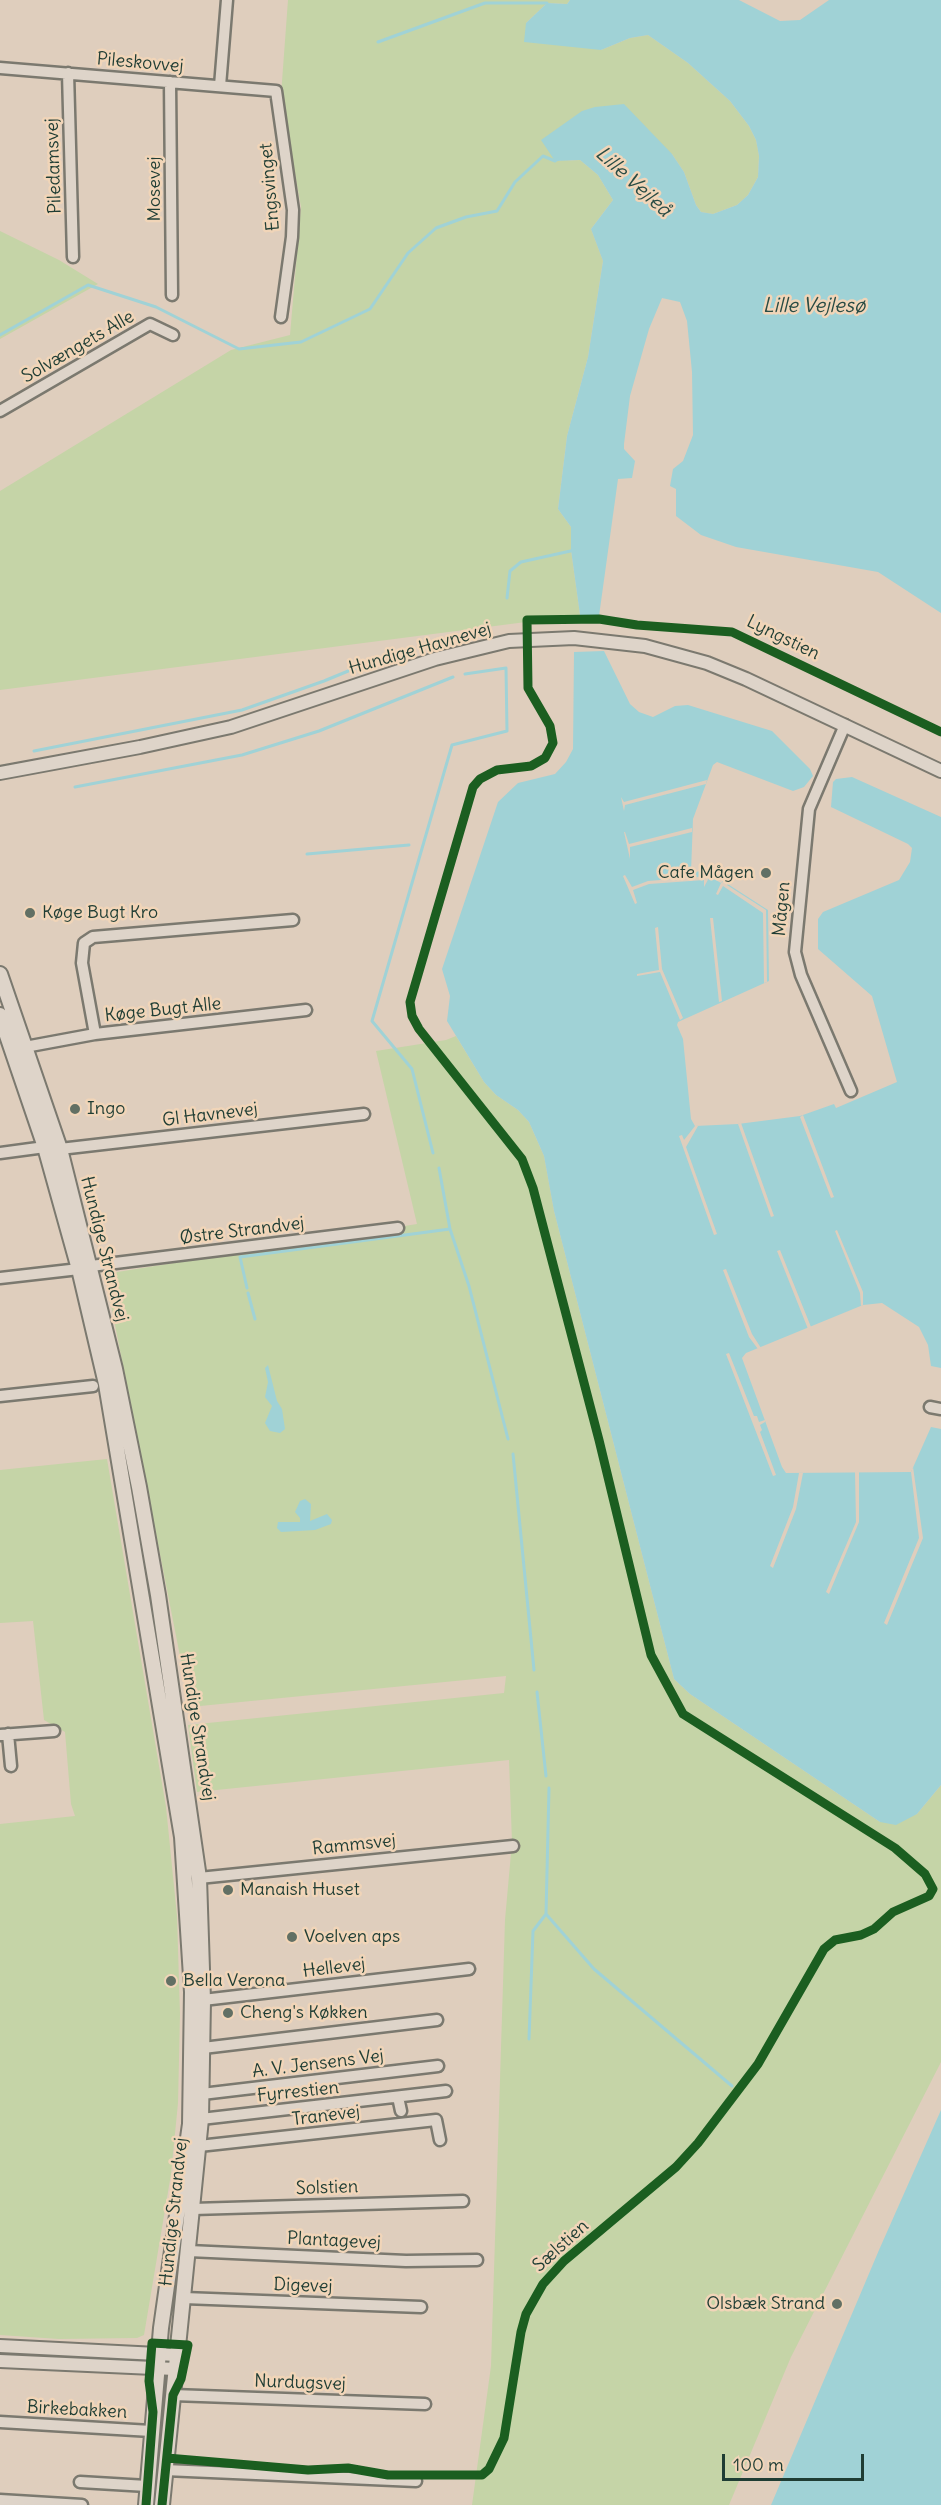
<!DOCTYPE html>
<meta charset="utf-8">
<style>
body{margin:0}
#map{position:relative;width:941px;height:2505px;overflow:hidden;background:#dfcebd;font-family:Delius,sans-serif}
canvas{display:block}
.scale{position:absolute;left:722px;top:2454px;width:142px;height:27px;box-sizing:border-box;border:3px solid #1f3d34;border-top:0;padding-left:8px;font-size:18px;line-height:21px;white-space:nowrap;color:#1f3d34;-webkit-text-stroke:4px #f1d5b8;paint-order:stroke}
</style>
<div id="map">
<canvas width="941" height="2505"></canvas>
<div class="scale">100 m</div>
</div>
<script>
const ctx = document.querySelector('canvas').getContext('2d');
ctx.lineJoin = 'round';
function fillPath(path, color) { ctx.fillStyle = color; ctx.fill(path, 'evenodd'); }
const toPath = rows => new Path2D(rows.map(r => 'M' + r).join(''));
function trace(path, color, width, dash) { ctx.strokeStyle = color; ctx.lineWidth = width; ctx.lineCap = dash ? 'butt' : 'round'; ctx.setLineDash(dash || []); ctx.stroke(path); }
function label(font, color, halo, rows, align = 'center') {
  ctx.font = font + ' Delius,sans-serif'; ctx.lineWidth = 5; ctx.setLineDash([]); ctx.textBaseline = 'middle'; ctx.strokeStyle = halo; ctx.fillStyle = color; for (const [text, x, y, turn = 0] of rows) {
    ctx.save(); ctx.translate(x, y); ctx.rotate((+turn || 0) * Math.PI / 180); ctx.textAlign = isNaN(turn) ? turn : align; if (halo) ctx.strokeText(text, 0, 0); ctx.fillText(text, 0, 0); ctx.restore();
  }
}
fillPath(toPath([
 [288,0,570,0,567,4,547,3,526,23,601,50,630,38,648,35,688,63,730,101,749,126,756,140,759,156,758,177,748,195,737,205,713,214,701,212,696,205,684,172,672,154,555,161,580,160,598,175,613,200,591,229,603,261,588,357,567,436,558,509,571,527,571,550,580,615,0,690,0,491,231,350,290,335,301,207,281,95],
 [0,231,59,260,98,284,0,339],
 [456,1036,484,1082,496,1095,518,1110,529,1122,544,1156,554,1211,674,1679,690,1694,880,1822,917,1814,941,1785,941,2062,791,2357,729,2505,472,2505,491,2366,505,1920,512,1842,509,1760,197,1792,188,1725,504,1693,506,1676,190,1707,105,1274,417,1224,376,1051,446,1040],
 [107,1459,166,1807,177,1916,180,2014,178,2103,171,2174,144,2335,137,2338,59,2339,0,2335,0,1824,75,1816,71,1804,65,1732,44,1720,33,1621,0,1623,0,1470]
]), '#c5d4a7');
fillPath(toPath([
 [570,0,739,0,780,21,800,20,829,0,941,0,941,613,878,572,736,547,701,535,676,516,676,489,670,486,673,469,683,461,693,435,692,372,687,321,680,302,662,298,649,329,630,396,624,444,624,449,635,461,632,478,618,479,599,616,580,615,571,550,571,527,558,509,567,436,588,357,603,261,591,229,613,200,598,175,580,160,555,161,541,140,582,111,595,107,624,104,672,154,684,172,696,205,701,212,713,214,737,205,748,195,758,177,759,156,756,140,749,126,730,101,688,63,648,35,630,38,601,50,524,42,526,23,547,3,567,4],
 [604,651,630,704,639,712,653,717,675,706,688,705,772,731,810,769,813,776,804,787,793,791,717,762,713,765,693,819,691,872,707,871,705,876,709,876,721,883,723,881,768,910,769,981,678,1022,677,1025,683,1039,691,1119,695,1126,738,1124,800,1116,834,1104,836,1108,897,1082,872,996,818,949,818,919,823,912,899,880,910,862,912,848,908,844,831,807,833,782,836,779,852,777,941,817,941,1368,931,1366,928,1345,919,1327,882,1303,863,1305,746,1353,742,1358,782,1467,786,1473,911,1472,931,1427,941,1429,941,1785,917,1814,896,1825,880,1822,690,1694,674,1679,554,1211,544,1156,529,1122,518,1110,496,1095,484,1082,447,1021,450,996,442,969,498,802,518,783,555,774,566,762,573,749,574,652],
 [268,1365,277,1401,282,1409,285,1429,280,1433,270,1431,265,1423,272,1406,265,1397,268,1382,265,1368],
 [305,1499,311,1504,310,1521,327,1514,332,1520,331,1524,315,1530,281,1532,277,1528,278,1522,300,1522,300,1518,295,1512,300,1501],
 [941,2110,941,2505,771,2505,879,2250]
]), '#a0d2d6');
fillPath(toPath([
 [707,780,706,784,625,805,624,811,621,797,624,802],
 [692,828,692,832,630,847,630,859,624,832,625,832,629,844],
 [625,875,632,887,648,881,710,876,704,887,704,880,649,884,633,890,637,903,635,904,623,876],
 [726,880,728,882,727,885,766,910,767,982,764,983,763,913,723,886,718,895,716,894,721,883],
 [710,918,713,918,722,1001,719,1002],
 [658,927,662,969,683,1018,680,1020,660,972,637,976,637,974,659,970,655,928],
 [803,1115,834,1197,831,1198,800,1117],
 [741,1123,774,1216,771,1217,738,1124],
 [695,1126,698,1126,686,1147,717,1234,714,1235,679,1136,682,1135,684,1140],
 [837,1230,863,1292,863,1305,861,1306,860,1293,835,1231],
 [780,1250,811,1327,808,1329,777,1251],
 [726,1269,752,1334,761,1348,758,1349,749,1337,723,1270],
 [729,1353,754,1416,757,1416,759,1422,765,1420,765,1422,760,1425,762,1430,760,1432,776,1475,773,1476,726,1354],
 [913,1467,923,1538,887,1625,884,1623,919,1538,911,1472],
 [855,1472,859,1472,859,1522,829,1594,826,1592,856,1522],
 [799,1473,803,1473,796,1509,773,1568,770,1566,793,1507]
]), '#dfcebd');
trace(toPath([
 [378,42,485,3,547,3],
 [0,335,88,285,156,307,239,349,301,342,370,309,408,253,436,228,466,217,497,211,515,182,543,156,555,161,558,159],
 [507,598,510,571,521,562,575,550],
 [34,751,242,710,324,681,387,655],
 [75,787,242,755,319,731,453,677],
 [307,854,409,845],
 [433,1153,412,1069,372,1021,452,745,507,731,506,668,465,674],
 [439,1168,450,1229,469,1286,508,1439],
 [247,1288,240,1257,450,1229],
 [248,1293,255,1319],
 [513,1454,534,1670],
 [537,1692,546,1776],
 [549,1788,546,1914,594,1969,732,2086],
 [529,2039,533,1931,546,1914]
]), '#a0d2d6', 3);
const minor = toPath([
 [0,68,276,91,293,210,292,237,281,317],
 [68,73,73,257],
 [170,82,172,295],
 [220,86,227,0],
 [0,411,150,324,173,335],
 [845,725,809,809,795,952,801,975,851,1091],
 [95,1034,82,963,84,943,93,937,293,920],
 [25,1047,95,1034,306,1010],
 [60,1149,364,1114],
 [0,1153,45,1147],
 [91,1266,398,1228],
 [0,1278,79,1269],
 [0,1396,93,1386],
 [930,1407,941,1409],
 [8,1734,11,1766],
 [0,1735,54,1731],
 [199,1878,513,1846],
 [203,2000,469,1969],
 [203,2048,437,2020],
 [202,2094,438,2066],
 [398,2097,401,2111],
 [201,2119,446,2091],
 [199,2146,436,2120,440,2140],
 [193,2209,463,2201],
 [189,2251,406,2261,477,2260],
 [184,2298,421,2307],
 [173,2395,425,2404],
 [0,2422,151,2431],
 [165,2470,416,2481],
 [80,2482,147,2486],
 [0,2500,82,2505]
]);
const tertiary = toPath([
 [0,773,140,747,231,727,435,659,509,641,574,638,645,646,707,663,746,679,941,771],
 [0,2346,177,2355],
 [0,2361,175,2369]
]);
const secondary = toPath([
 [0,974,60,1149,115,1369,139,1487,158,1595,199,1878,203,2000,201,2119,162,2505],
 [0,1015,45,1147,79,1269,106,1384,182,1837,192,1992,190,2124,161,2328,146,2505]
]);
trace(minor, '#7b796f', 15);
trace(tertiary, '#7b796f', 16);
trace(secondary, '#7b796f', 18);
trace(minor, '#ded4c9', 10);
trace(tertiary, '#ded4c9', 12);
trace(secondary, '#ded4c9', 14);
trace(toPath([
 [167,2458,308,2470,348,2468,388,2475,482,2475,489,2469,504,2438,521,2332,526,2314,543,2284,564,2261,676,2167,698,2143,758,2064,824,1949,835,1940,861,1935,874,1929,893,1912,929,1896,933,1889,925,1874,895,1848,683,1714,651,1655,599,1440,533,1188,522,1159,419,1029,412,1016,410,1002,473,787,480,779,497,770,531,766,545,758,553,743,550,726,528,688,527,620,599,619,637,625,732,632,941,732],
 [146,2505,153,2412,149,2381,152,2343,188,2345,181,2379,173,2395,162,2505]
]), '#1b5e20', 9);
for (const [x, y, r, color] of [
 [766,873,6,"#627064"],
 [30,913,6,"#627064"],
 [75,1109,6,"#627064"],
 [228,1890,6,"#627064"],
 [292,1937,6,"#627064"],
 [171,1981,6,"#627064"],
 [228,2013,6,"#627064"],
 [837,2304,6,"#627064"]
]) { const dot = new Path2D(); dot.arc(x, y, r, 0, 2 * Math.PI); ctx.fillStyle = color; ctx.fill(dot); trace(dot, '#f1d5b8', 2); }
label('18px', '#1f3d34', '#f1d5b8', [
 ["Pileskovvej",140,63,5],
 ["Piledamsvej",54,166,-92],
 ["Engsvinget",270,187,-95],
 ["Mosevej",155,189,-90],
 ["Solvængets Alle",78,347,-30],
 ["Lyngstien",783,638,26],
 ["Hundige Havnevej",420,649,-16],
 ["Mågen",782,909,-85],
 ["Køge Bugt Alle",163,1010,-6],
 ["Gl Havnevej",210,1115,-7],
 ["Østre Strandvej",242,1231,-7],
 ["Hundige Strandvej",104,1249,76],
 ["Hundige Strandvej",197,1727,81],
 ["Rammsvej",354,1845,-6],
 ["Hellevej",334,1968,-7],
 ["A. V. Jensens Vej",318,2064,-7],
 ["Fyrrestien",298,2092,-6],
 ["Tranevej",326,2116,-7],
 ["Solstien",327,2188,-2],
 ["Hundige Strandvej",174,2212,-84],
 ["Plantagevej",334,2241,3],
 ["Sælstien",561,2246,-42],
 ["Digevej",303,2286,2],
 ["Nurdugsvej",300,2383,2],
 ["Birkebakken",77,2410,3]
]);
label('18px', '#1f3d34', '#f1d5b8', [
 ["Cafe Mågen",754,873,"right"],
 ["Køge Bugt Kro",42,913],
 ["Ingo",87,1109],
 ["Manaish Huset",240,1890],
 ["Voelven aps",304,1937],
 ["Bella Verona",183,1981],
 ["Cheng's Køkken",240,2013],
 ["Olsbæk Strand",825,2304,"right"]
], 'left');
label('italic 20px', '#294c45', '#f1d5b8', [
 ["Lille Vejleå",633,182,42],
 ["Lille Vejlesø",814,306]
]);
</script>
